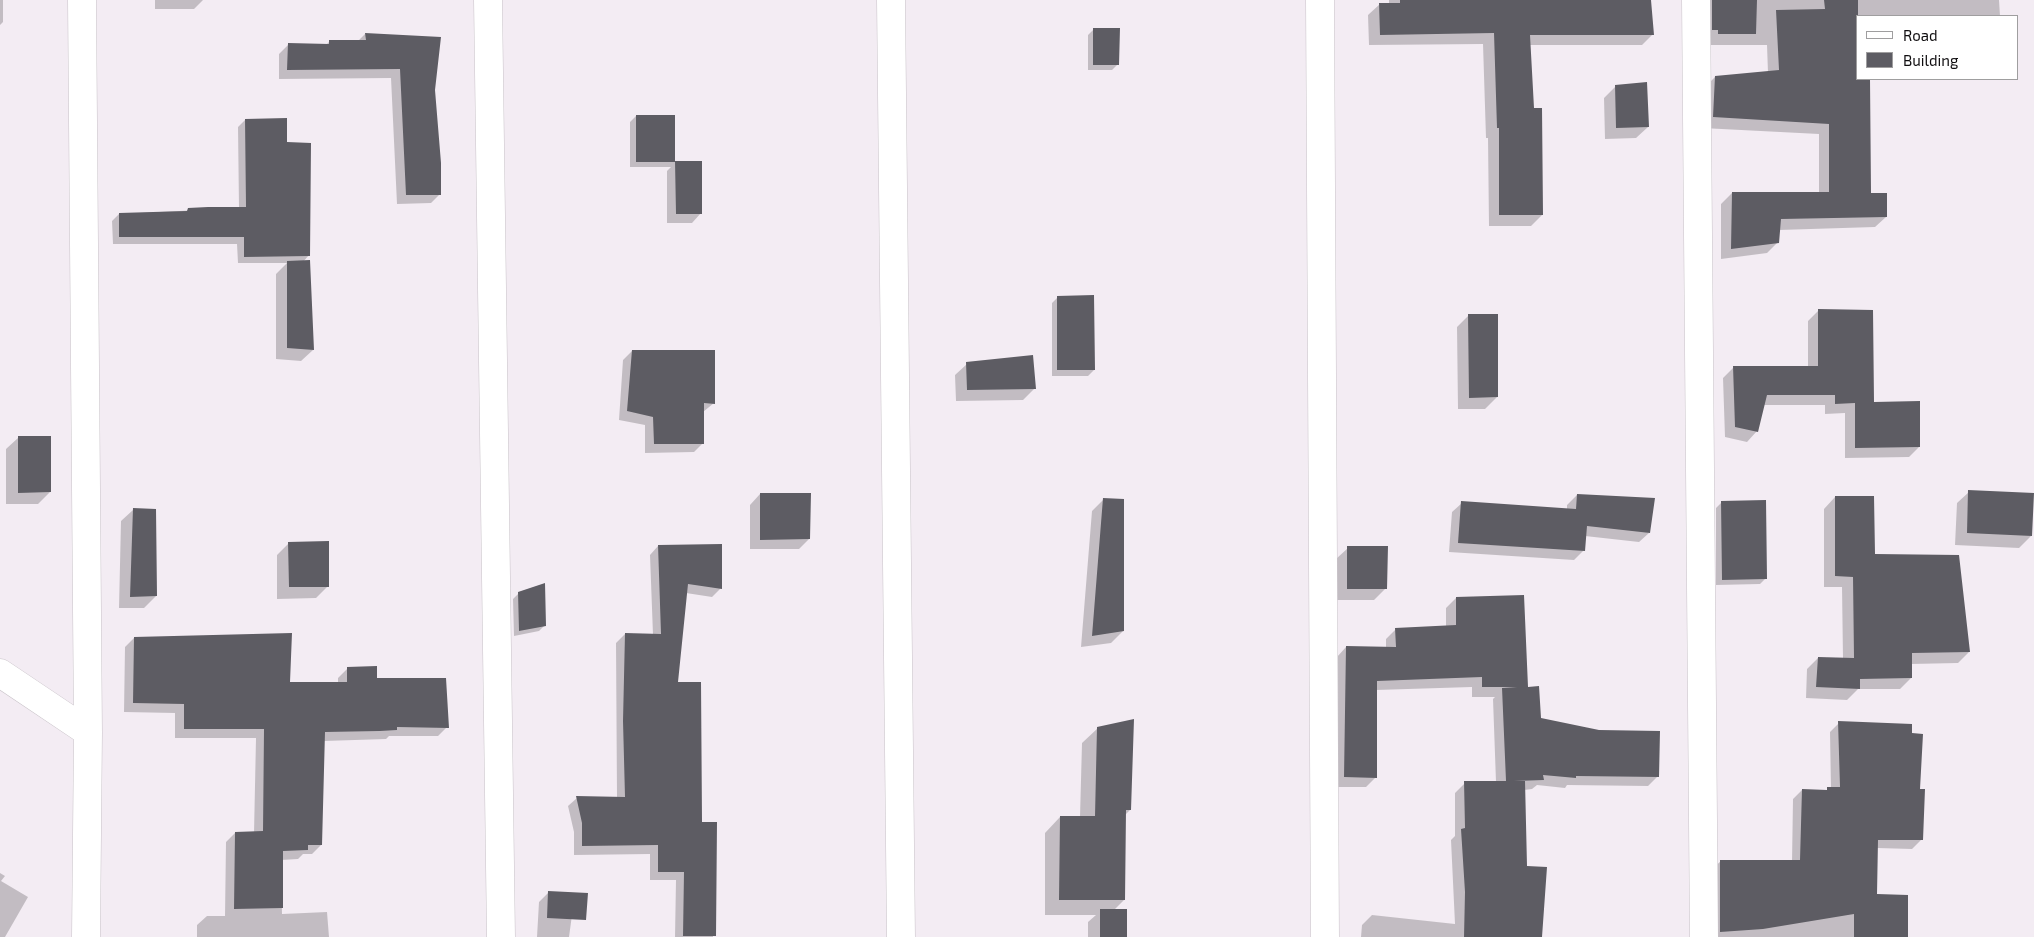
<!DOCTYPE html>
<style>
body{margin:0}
#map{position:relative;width:2034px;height:937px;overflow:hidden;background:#f3ecf3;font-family:"Exo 2",sans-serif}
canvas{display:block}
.legend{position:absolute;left:1856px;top:15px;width:162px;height:65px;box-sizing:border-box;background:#fff;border:1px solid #9f9e9f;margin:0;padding:6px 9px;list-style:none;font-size:15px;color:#0f0d0f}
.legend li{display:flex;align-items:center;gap:10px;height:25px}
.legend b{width:25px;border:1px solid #9f9e9f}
</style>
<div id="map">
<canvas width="2034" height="937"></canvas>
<ul class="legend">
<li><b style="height:6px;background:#fff"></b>Road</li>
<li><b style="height:14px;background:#5d5c63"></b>Building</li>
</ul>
</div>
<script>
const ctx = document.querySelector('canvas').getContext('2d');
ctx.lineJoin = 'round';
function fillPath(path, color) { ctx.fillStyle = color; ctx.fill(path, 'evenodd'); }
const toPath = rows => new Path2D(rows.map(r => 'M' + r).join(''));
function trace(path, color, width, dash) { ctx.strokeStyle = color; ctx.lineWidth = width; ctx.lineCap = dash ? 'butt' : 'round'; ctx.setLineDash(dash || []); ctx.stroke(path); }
fillPath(toPath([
 [0,0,3,0,3,22,0,25],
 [155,0,203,0,194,9,155,9],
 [1389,0,1650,0,1653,34,1642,45,1530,45,1532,110,1542,215,1531,226,1489,226,1488,138,1486,138,1483,44,1369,45,1368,15,1380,4,1389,4],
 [1702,0,1999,0,2000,16,1858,16,1858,79,1869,79,1870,194,1886,217,1875,227,1779,230,1778,242,1767,253,1721,259,1721,204,1732,193,1819,194,1819,134,1702,128,1704,88,1715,77,1768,73,1767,45,1708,45],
 [1094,29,1118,64,1112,70,1088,70,1088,35],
 [365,34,433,90,440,194,431,203,397,204,391,78,279,79,279,54,289,44,326,45,329,42,358,41],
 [1616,86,1648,127,1636,138,1605,139,1604,98],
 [636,116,674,116,674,162,701,162,701,213,692,223,667,223,667,171,671,167,630,167,630,122],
 [245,120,286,143,309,255,303,262,313,350,301,361,276,359,276,274,287,263,238,263,237,244,113,244,112,221,119,214,239,208,238,127],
 [1057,298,1094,370,1088,376,1052,376,1052,303],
 [1819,310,1872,403,1919,447,1909,457,1845,458,1845,413,1825,414,1825,405,1763,405,1757,431,1747,442,1725,437,1723,378,1733,368,1808,367,1808,321],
 [1469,315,1497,397,1485,409,1458,409,1457,327],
 [632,351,714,403,703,412,703,443,694,452,645,453,645,425,619,420,623,360],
 [967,364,1035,388,1023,400,956,401,955,375],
 [18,438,50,492,38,504,6,504,6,449],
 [1969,492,2031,536,2019,548,1955,545,1957,503],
 [760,494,809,539,799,549,750,549,750,505],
 [1577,495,1649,533,1639,542,1585,536,1584,550,1574,560,1449,552,1452,512,1462,503,1567,509,1567,505],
 [1835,497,1873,555,1969,652,1958,663,1911,664,1911,678,1900,689,1858,689,1847,700,1806,698,1807,669,1818,658,1843,659,1842,587,1824,587,1824,509],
 [1104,499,1123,631,1111,643,1081,647,1092,511],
 [1722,502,1765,579,1760,584,1716,585,1716,508],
 [133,510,156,596,144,608,119,608,121,521],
 [289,543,328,586,316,598,277,599,277,555],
 [658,546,721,588,712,597,686,593,676,684,701,824,713,937,675,937,676,880,650,880,650,854,574,855,574,832,568,806,577,798,617,798,616,643,625,634,653,635,650,555],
 [1348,548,1386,588,1374,600,1336,600,1336,559],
 [519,593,545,625,539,631,514,636,513,599],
 [1456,598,1527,688,1540,719,1658,776,1648,786,1567,785,1565,788,1537,785,1532,789,1524,790,1526,868,1541,937,1361,937,1362,925,1372,915,1455,924,1451,840,1455,836,1455,793,1465,783,1496,782,1493,699,1495,697,1472,697,1472,687,1376,690,1376,777,1366,787,1335,787,1337,657,1346,647,1386,648,1386,639,1396,629,1446,627,1446,608],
 [134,638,289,683,338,683,338,678,348,668,376,679,447,727,438,736,389,736,386,739,324,741,321,845,312,854,303,854,298,859,281,860,282,914,327,912,329,937,197,937,197,925,207,916,225,916,226,842,235,833,254,833,256,738,175,738,175,713,124,712,125,647],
 [1839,723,1911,735,1919,790,1921,840,1912,849,1877,848,1876,896,1907,937,1712,937,1711,870,1721,861,1792,862,1793,799,1802,790,1825,791,1831,789,1830,732],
 [1098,728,1130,810,1125,815,1124,900,1114,910,1126,937,1088,937,1088,922,1096,915,1045,915,1045,833,1060,817,1080,817,1082,743],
 [0,873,5,876,1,881,28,897,5,937,0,937],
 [549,892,575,893,569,937,537,937,539,902]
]), '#0003');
fillPath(toPath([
 [1400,0,1651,0,1654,35,1530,35,1534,108,1542,108,1543,215,1499,215,1499,128,1497,128,1494,33,1380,35,1379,3,1400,3],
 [1712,0,1757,0,1756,34,1718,34,1718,30,1712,30],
 [1824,0,1858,0,1858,79,1870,79,1871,193,1887,193,1887,217,1781,219,1779,243,1731,249,1732,192,1829,192,1829,124,1713,117,1715,76,1779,70,1776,10,1825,9],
 [1093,28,1120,28,1119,65,1093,65],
 [365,33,441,37,435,90,441,163,441,195,406,195,400,69,287,70,288,43,329,44,329,40,366,40],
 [1647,82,1649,127,1616,128,1615,85],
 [636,115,675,115,675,162,636,162],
 [287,118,287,142,311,143,310,256,244,257,244,237,119,237,119,213,187,211,188,208,208,207,246,207,245,119],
 [675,161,702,161,702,214,676,214],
 [310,260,314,350,287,348,287,261],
 [1094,295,1095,370,1057,370,1057,296],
 [1818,309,1873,310,1874,402,1920,401,1920,447,1855,448,1855,403,1835,404,1835,395,1767,395,1758,432,1735,427,1733,366,1818,366],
 [1468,314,1498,314,1498,397,1469,398],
 [632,350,715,350,715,404,704,403,704,444,654,444,653,417,627,411],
 [1033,355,1036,389,967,390,966,362],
 [18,436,51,436,51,492,18,493],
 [1968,490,2034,493,2032,536,1967,533],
 [760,493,811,493,810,539,760,540],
 [1577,494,1655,498,1650,533,1587,526,1585,551,1458,543,1461,501,1576,509],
 [1835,496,1874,496,1875,554,1959,555,1970,652,1912,653,1912,678,1860,679,1860,689,1816,687,1818,657,1854,658,1853,577,1835,576],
 [1103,498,1124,499,1124,631,1092,636],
 [1766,500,1767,579,1722,580,1721,501],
 [133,508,156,509,157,596,130,597],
 [329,541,329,587,289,587,288,542],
 [722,544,722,589,688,584,678,682,701,682,702,822,717,822,716,936,683,936,684,872,658,872,658,845,582,846,582,823,576,796,625,797,623,721,625,633,661,634,658,545],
 [1347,546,1388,546,1387,589,1347,589],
 [545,583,546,626,519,631,518,592],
 [1524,595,1528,687,1539,686,1541,718,1599,730,1660,731,1659,777,1576,776,1576,778,1543,775,1544,780,1514,781,1525,781,1527,866,1547,867,1542,937,1464,937,1465,892,1461,829,1465,828,1464,781,1506,781,1502,688,1517,687,1482,687,1482,677,1377,681,1377,778,1344,777,1346,646,1396,647,1395,628,1456,625,1456,597],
 [292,633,290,682,347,682,347,667,377,666,377,678,446,678,449,728,397,727,397,730,380,731,325,732,322,845,308,845,308,850,283,851,283,908,234,909,235,832,263,831,264,729,184,729,184,704,133,703,134,637],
 [1134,719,1131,810,1126,810,1125,900,1059,900,1060,816,1095,816,1097,727],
 [1838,721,1912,724,1912,733,1923,734,1920,789,1925,789,1923,840,1878,840,1877,894,1908,895,1908,937,1854,937,1854,914,1763,929,1720,932,1720,860,1800,860,1802,789,1827,790,1827,787,1840,787],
 [548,891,588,893,586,920,547,918],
 [1100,909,1127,909,1127,937,1100,937]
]), '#5d5c63');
const minor = toPath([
 [82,0,88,732,86,937],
 [488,0,501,937],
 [891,0,901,937],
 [1320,0,1325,937],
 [1696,0,1704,937],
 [0,673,88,732]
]);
trace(minor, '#c8c2c8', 29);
trace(minor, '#fff', 28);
</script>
